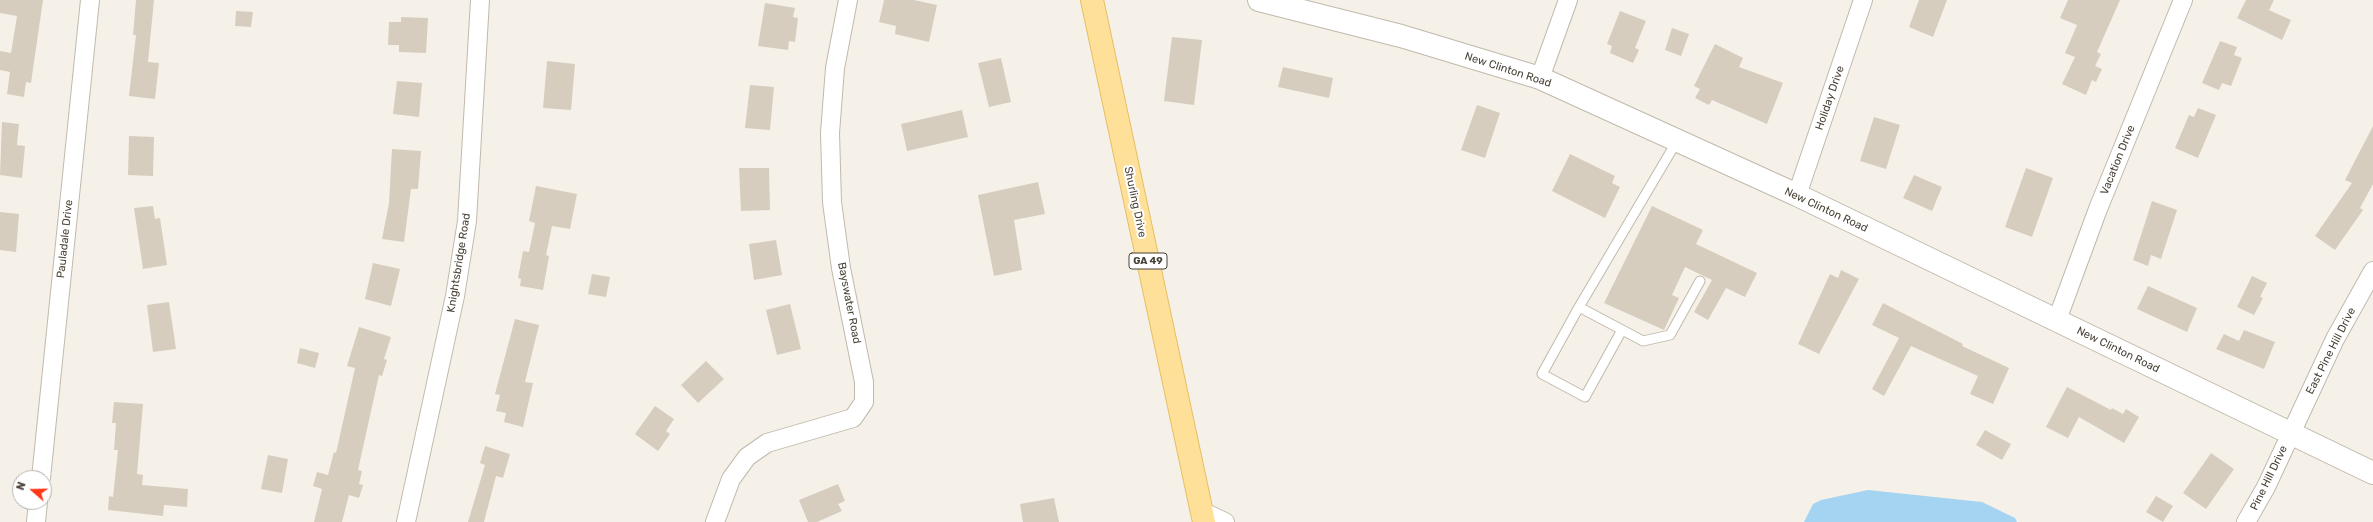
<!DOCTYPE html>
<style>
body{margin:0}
#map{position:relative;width:2373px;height:522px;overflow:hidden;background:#f5f1e9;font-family:Rubik,sans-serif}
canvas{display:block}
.north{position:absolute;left:12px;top:470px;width:40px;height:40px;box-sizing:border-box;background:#fff;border:1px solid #b6b3af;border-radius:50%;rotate:290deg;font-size:11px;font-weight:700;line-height:16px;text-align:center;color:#494237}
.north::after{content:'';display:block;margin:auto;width:14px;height:18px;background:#fe3718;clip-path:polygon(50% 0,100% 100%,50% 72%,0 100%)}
</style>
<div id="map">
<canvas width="2373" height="522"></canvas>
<div class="north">N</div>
</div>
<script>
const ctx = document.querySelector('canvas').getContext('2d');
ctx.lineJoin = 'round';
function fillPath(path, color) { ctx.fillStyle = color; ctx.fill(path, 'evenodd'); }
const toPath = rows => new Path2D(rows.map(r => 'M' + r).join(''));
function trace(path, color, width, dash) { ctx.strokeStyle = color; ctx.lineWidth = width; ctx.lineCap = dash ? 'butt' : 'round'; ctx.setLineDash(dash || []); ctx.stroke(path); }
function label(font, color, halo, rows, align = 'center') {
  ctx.font = font + ' Rubik,sans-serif'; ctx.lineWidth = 4; ctx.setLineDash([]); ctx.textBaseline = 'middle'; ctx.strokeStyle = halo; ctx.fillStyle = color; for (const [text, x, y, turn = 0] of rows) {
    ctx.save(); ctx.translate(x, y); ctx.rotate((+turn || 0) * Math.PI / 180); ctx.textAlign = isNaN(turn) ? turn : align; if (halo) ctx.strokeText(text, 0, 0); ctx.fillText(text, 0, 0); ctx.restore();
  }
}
fillPath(toPath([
 [1868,490,1982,502,2015,518,2017,522,1804,522,1813,504,1821,500]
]), '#a5d4f2');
fillPath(toPath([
 [0,0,43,0,31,83,26,82,24,97,7,94,10,72,0,70,0,51,11,53,17,16,0,13],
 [136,0,154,0,148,62,159,63,155,99,129,96,136,35,133,35],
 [884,0,914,0,937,5,929,42,895,34,896,26,879,22],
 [1919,0,1947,0,1933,37,1909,27],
 [2068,0,2120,0,2097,52,2101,54,2095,66,2102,69,2096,82,2092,80,2086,95,2062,84,2075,57,2065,53,2077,25,2060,18],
 [2246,0,2274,0,2269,10,2291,20,2282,40,2237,18],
 [765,3,795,8,793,17,798,18,795,42,789,41,788,50,758,46],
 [236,11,253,12,251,27,235,26],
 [1620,11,1646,21,1635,48,1639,50,1633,63,1610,53,1612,46,1607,44],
 [401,17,428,18,426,53,399,52,399,45,388,45,389,22,401,22],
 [1672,28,1689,34,1681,56,1665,50],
 [1172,37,1202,40,1194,105,1164,101],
 [2220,41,2237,47,2234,55,2242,58,2231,86,2222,83,2219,90,2202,83],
 [1715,44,1743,58,1739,67,1783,83,1767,124,1712,100,1709,105,1695,98,1700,89,1694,86],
 [1001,58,1011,102,989,107,978,63],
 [547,61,575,64,571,110,543,108],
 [1283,67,1333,78,1329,98,1278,87],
 [397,81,422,83,419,117,393,114],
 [750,85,774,87,770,130,745,128],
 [1477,105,1500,113,1485,158,1461,150],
 [2198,108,2216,115,2198,158,2175,148,2189,115,2194,117],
 [962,110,968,137,907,151,901,124],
 [1874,117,1900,125,1886,169,1860,161],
 [2,122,19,124,17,145,25,146,22,178,0,175],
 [2373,126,2373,184,2360,208,2363,210,2335,250,2315,236,2352,183,2345,180],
 [129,136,154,137,153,176,128,175],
 [392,149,421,151,418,189,411,189,404,242,382,239,389,203],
 [1570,154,1615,176,1612,183,1620,187,1605,218,1552,191],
 [739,168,769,168,770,210,741,211],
 [2026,168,2053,178,2032,237,2005,227],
 [1914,175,1942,187,1932,211,1903,198],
 [1038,182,1045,214,1014,220,1022,270,994,276,978,195],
 [536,186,577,194,570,229,552,226,546,255,549,256,543,290,520,286,521,279,518,278,523,251,529,252,535,223,529,221],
 [2152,201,2177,210,2161,259,2151,255,2148,266,2133,260],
 [153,206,155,219,160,218,167,265,143,269,134,208],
 [1652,206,1703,230,1696,244,1757,273,1745,297,1726,288,1708,320,1694,312,1712,280,1685,267,1672,295,1679,298,1664,330,1604,303],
 [0,212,19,214,16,252,0,250],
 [776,240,782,275,754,280,749,244],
 [373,263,400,269,391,306,365,299],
 [1841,270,1859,279,1819,354,1798,344,1830,274,1838,278],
 [592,274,610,277,606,297,588,294],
 [2252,276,2267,283,2260,297,2263,298,2254,315,2237,307],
 [2148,286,2197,308,2187,332,2137,309],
 [169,302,176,349,153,352,147,305],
 [1883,303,1963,344,1962,346,2009,368,1993,404,1970,394,1978,376,1911,346,1884,396,1872,389,1899,338,1872,325],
 [790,304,801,349,777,355,766,310],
 [515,319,539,325,525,382,533,383,523,427,504,422,506,413,496,411,500,395,495,394],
 [359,327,391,337,384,359,387,360,382,376,379,375,358,470,362,471,359,484,363,485,359,498,349,495,342,522,314,522,322,489,313,486,317,472,328,475,334,452,336,453,355,368,347,366],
 [2244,330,2275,342,2264,369,2216,349,2224,334,2239,341],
 [300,348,319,353,315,368,297,363],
 [706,361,724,379,698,403,681,385],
 [2067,387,2111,410,2112,408,2123,414,2126,409,2139,417,2124,443,2079,417,2068,438,2046,427],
 [114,402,143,404,137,474,143,475,142,485,188,489,187,507,164,505,163,516,108,510,109,496,113,497,118,450,114,450,116,423,112,423],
 [655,406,674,419,666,431,670,434,658,451,635,434],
 [1985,430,2011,444,2002,460,1976,445],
 [485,446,510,454,503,478,496,476,484,522,468,522,485,465,480,463],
 [2211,453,2234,469,2206,509,2183,493],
 [268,455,288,459,282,493,261,489],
 [838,484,845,501,838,504,842,511,817,522,808,522,799,500],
 [2156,496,2173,506,2163,522,2146,512],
 [1054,498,1059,522,1023,522,1020,504]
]), '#d7cdbe');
const service = toPath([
 [1579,307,1677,141],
 [1622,330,1585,397,1542,374,1579,307,1643,341,1670,335,1700,281]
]);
const minor = toPath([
 [1540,78,1568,0],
 [1797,195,1863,0],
 [2057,320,2098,209,2183,0],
 [41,478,90,0],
 [1201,511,1225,522],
 [36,522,38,502],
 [406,522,455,296,467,221,480,0],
 [715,522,731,479,747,457,767,443,853,418,864,402,864,382,841,268,832,202,830,133,835,68,848,0],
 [2246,522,2266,487,2335,339,2373,271]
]);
const tertiary = toPath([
 [1259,0,1401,36,1540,78,1797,195,2373,473]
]);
const primary = toPath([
 [1092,0,1204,522]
]);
trace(service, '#c1b9ab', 11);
trace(minor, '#c1b9ab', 20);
trace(tertiary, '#c1b9ab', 24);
trace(primary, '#e6be66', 24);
trace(service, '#fff', 9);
trace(minor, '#fff', 18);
trace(tertiary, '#fff', 22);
trace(primary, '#ffe098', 22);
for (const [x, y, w] of [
 [1148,261,38]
]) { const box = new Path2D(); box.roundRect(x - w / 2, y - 8, w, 16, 3); ctx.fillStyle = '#fff'; ctx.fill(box); trace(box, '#494237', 1); }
label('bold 10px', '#494237', null, [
 ["GA 49",1148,261]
]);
label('11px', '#494237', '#fff', [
 ["New Clinton Road",1508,70,18],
 ["Holiday Drive",1830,98,-71],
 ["Vacation Drive",2118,160,-68],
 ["Shurling Drive",1135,202,78],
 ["New Clinton Road",1826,210,25],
 ["Pauladale Drive",65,239,-84],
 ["Knightsbridge Road",459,263,-81],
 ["Bayswater Road",849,303,79],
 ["New Clinton Road",2118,350,26],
 ["East Pine Hill Drive",2331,351,-63],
 ["Pine Hill Drive",2269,478,-64]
]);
</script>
